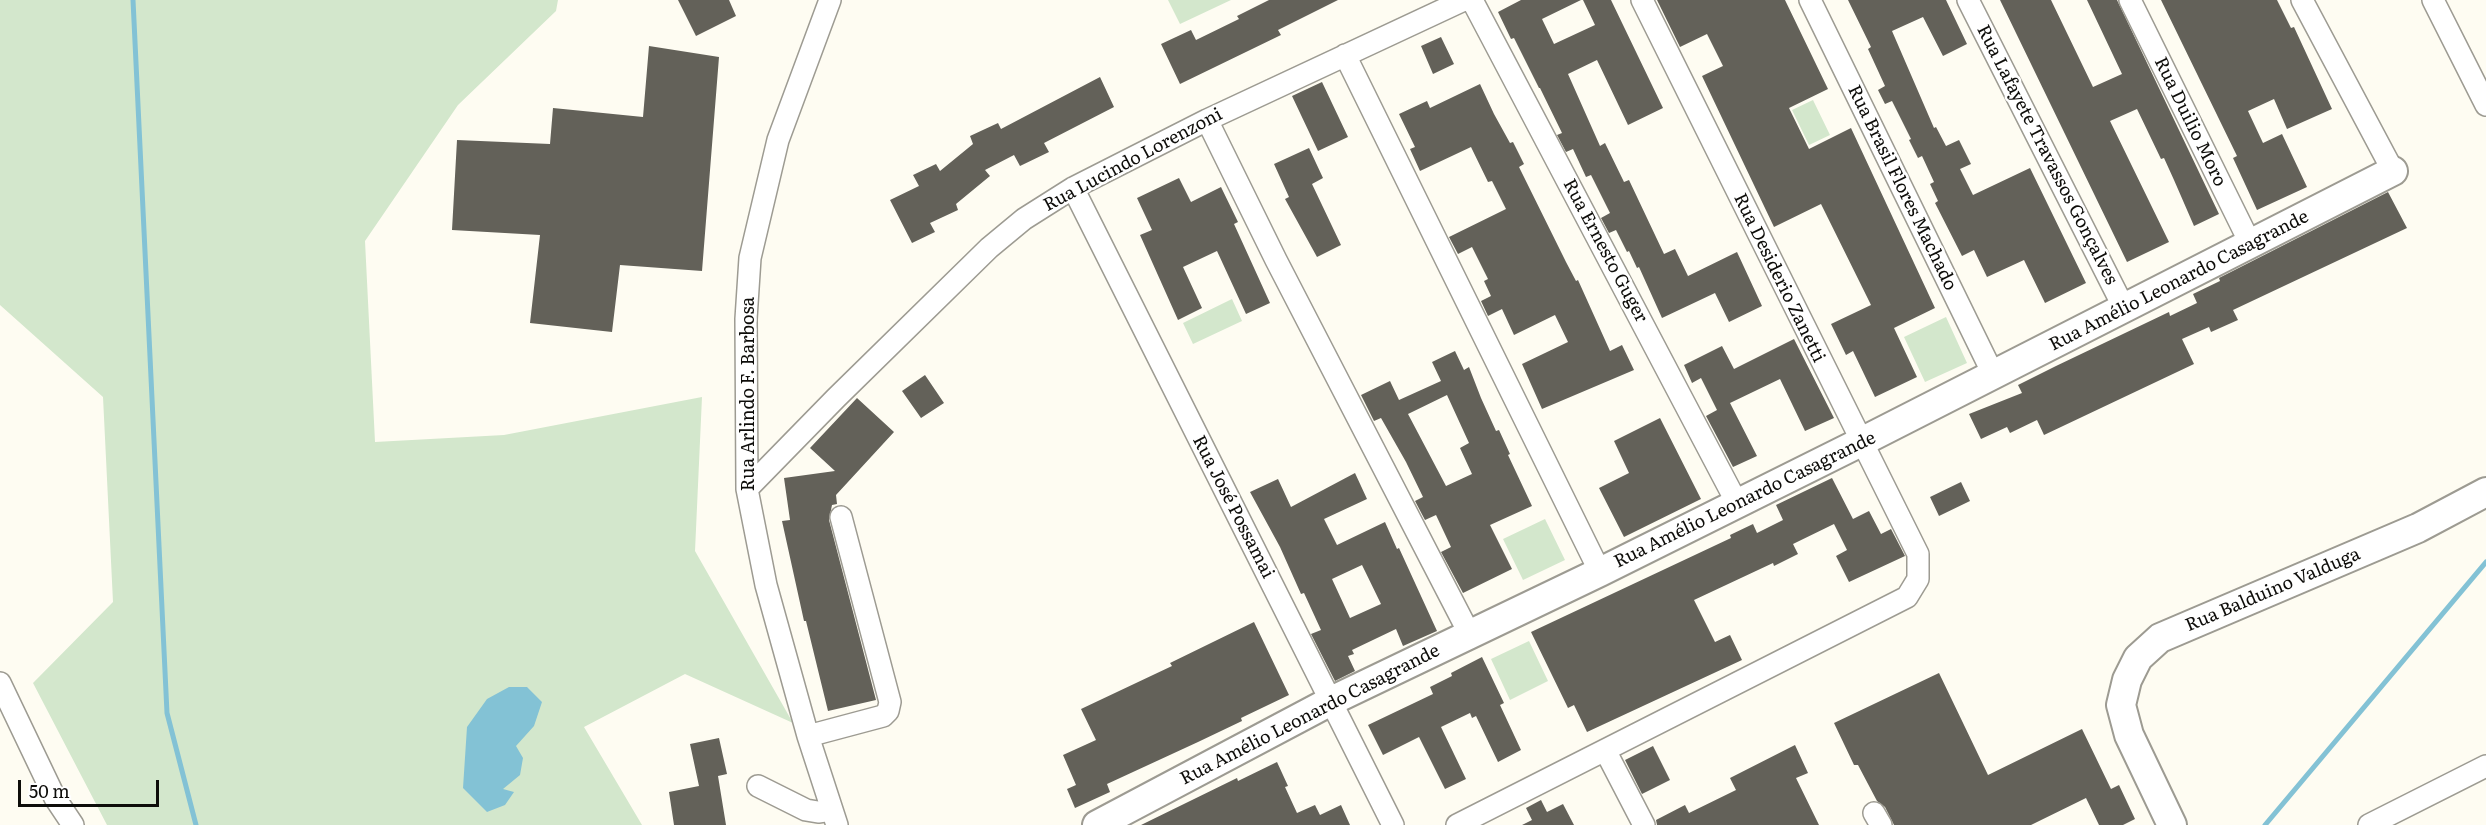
<!DOCTYPE html>
<meta charset="utf-8">
<style>
body{margin:0}
#map{position:relative;width:2486px;height:825px;overflow:hidden;background:#fefcf2;font-family:Literata,serif}
canvas{display:block}
.scale{position:absolute;left:18px;top:780px;width:141px;height:27px;box-sizing:border-box;border:3px solid #0e0d0a;border-top:0;padding-left:8px;font-size:18px;line-height:21px;white-space:nowrap;color:#0e0d0a;-webkit-text-stroke:4px #fff;paint-order:stroke}
</style>
<div id="map">
<canvas width="2486" height="825"></canvas>
<div class="scale">50 m</div>
</div>
<script>
const ctx = document.querySelector('canvas').getContext('2d');
ctx.lineJoin = 'round';
function fillPath(path, color) { ctx.fillStyle = color; ctx.fill(path, 'evenodd'); }
const toPath = rows => new Path2D(rows.map(r => 'M' + r).join(''));
function trace(path, color, width, dash) { ctx.strokeStyle = color; ctx.lineWidth = width; ctx.lineCap = dash ? 'butt' : 'round'; ctx.setLineDash(dash || []); ctx.stroke(path); }
function label(font, color, halo, rows, align = 'center') {
  ctx.font = font + ' Literata,serif'; ctx.lineWidth = 5; ctx.setLineDash([]); ctx.textBaseline = 'middle'; ctx.strokeStyle = halo; ctx.fillStyle = color; for (const [text, x, y, turn = 0] of rows) {
    ctx.save(); ctx.translate(x, y); ctx.rotate((+turn || 0) * Math.PI / 180); ctx.textAlign = isNaN(turn) ? turn : align; if (halo) ctx.strokeText(text, 0, 0); ctx.fillText(text, 0, 0); ctx.restore();
  }
}
fillPath(toPath([
 [0,0,558,0,556,11,458,105,365,241,375,442,504,435,702,397,695,551,793,723,685,674,584,727,642,825,107,825,33,683,113,602,103,397,0,305],
 [1168,0,1231,0,1180,24],
 [1813,100,1830,135,1809,145,1792,110],
 [1232,299,1242,321,1193,344,1183,323],
 [1946,317,1967,363,1925,382,1904,337],
 [1545,519,1565,560,1523,580,1503,539],
 [1529,641,1548,681,1510,700,1491,659]
]), '#d3e7cc');
fillPath(toPath([
 [509,687,527,687,542,702,534,726,516,746,523,758,520,775,503,789,514,792,505,805,487,812,463,788,467,727,487,699]
]), '#83c2d5');
trace(toPath([
 [133,0,167,713,196,825],
 [2265,825,2486,562]
]), '#83c2d5', 5);
fillPath(toPath([
 [678,0,729,0,736,16,696,36],
 [1269,0,1338,0,1278,30,1281,35,1180,84,1161,44,1191,30,1196,40,1239,19,1237,16],
 [1521,0,1581,0,1542,19,1554,44,1595,25,1583,0,1611,0,1663,108,1628,125,1597,60,1568,74,1600,146,1605,143,1624,182,1629,180,1664,254,1675,249,1688,276,1737,252,1762,306,1729,322,1715,293,1662,318,1639,267,1637,268,1629,251,1627,252,1616,230,1609,233,1601,218,1610,213,1591,175,1586,177,1573,149,1566,152,1557,135,1562,133,1540,88,1539,88,1514,38,1511,39,1498,12],
 [1657,0,1785,0,1828,89,1789,108,1809,149,1851,128,1935,308,1894,328,1917,377,1875,397,1853,351,1846,355,1831,324,1871,305,1821,204,1774,227,1702,76,1723,66,1707,34,1680,47],
 [1848,0,1946,0,1967,44,1943,56,1923,17,1892,31,1934,128,1936,127,1946,146,1959,140,1971,164,1960,169,1973,195,2030,168,2086,283,2045,303,2024,260,1987,277,1974,250,1962,256,1935,203,1938,201,1930,184,1934,182,1922,156,1918,158,1909,140,1911,139,1892,101,1885,104,1878,90,1885,86,1868,49,1871,47],
 [2000,0,2051,0,2093,87,2122,74,2087,0,2117,0,2219,214,2194,226,2174,180,2164,158,2161,159,2137,109,2110,121,2169,242,2127,262],
 [2161,0,2277,0,2291,28,2294,27,2332,109,2287,129,2274,99,2248,111,2263,143,2282,134,2307,187,2257,210,2233,158,2237,156],
 [1441,37,1454,64,1433,74,1421,46],
 [649,46,719,57,702,271,620,265,612,332,530,323,540,235,452,230,457,140,550,144,553,108,643,117],
 [1100,77,1114,107,1044,143,1049,152,1020,166,1014,155,985,170,990,176,956,204,958,210,930,223,935,232,912,243,890,200,919,186,913,175,936,164,940,171,973,144,970,136,998,123,1001,129],
 [1322,82,1348,137,1318,151,1292,96],
 [1480,84,1494,114,1510,143,1513,142,1524,164,1519,167,1566,262,1576,281,1578,280,1610,351,1622,345,1634,370,1542,409,1522,364,1568,342,1555,315,1514,335,1502,309,1488,316,1481,301,1491,296,1484,281,1488,279,1472,247,1458,254,1449,237,1506,209,1492,181,1488,182,1471,147,1420,171,1410,149,1415,147,1399,114,1427,101,1430,108],
 [1309,148,1323,178,1312,184,1341,245,1317,257,1285,199,1289,197,1274,164],
 [1179,178,1191,202,1221,187,1238,222,1234,224,1270,303,1246,314,1217,251,1183,267,1202,308,1178,320,1140,235,1152,230,1137,198],
 [2388,192,2407,228,2233,310,2238,320,2211,332,2209,327,2182,339,2194,364,2044,435,2037,420,2010,433,2007,427,1981,439,1969,414,2022,393,2018,385,2056,366,2169,312,2170,316,2197,303,2193,294,2220,281,2219,278],
 [1794,339,1834,418,1805,431,1780,379,1730,403,1757,456,1733,467,1706,416,1717,410,1701,378,1692,383,1684,365,1722,346,1734,369],
 [1455,351,1464,370,1469,367,1481,398,1496,431,1499,430,1510,454,1508,455,1532,506,1490,525,1512,569,1463,593,1441,552,1451,547,1436,515,1425,520,1415,501,1423,497,1406,462,1381,418,1374,421,1361,395,1390,381,1399,400,1441,381,1432,362],
 [1447,395,1469,443,1460,448,1472,474,1446,486,1408,414],
 [925,375,944,403,921,418,902,391],
 [857,398,894,432,836,495,837,504,832,505,829,520,876,700,828,711,806,621,804,621,782,521,790,520,784,478,835,471,810,448],
 [1660,418,1701,499,1624,537,1599,488,1629,473,1614,441],
 [1355,473,1367,499,1324,519,1337,545,1385,522,1397,549,1399,548,1437,631,1403,646,1396,629,1352,650,1354,654,1348,656,1355,671,1335,681,1311,634,1321,630,1304,593,1301,594,1280,547,1250,492,1278,479,1291,507],
 [1362,565,1381,604,1350,618,1332,579],
 [1832,478,1853,519,1869,511,1881,534,1891,529,1905,556,1849,582,1836,556,1847,550,1834,524,1793,544,1798,554,1774,566,1773,563,1694,600,1715,642,1730,635,1742,660,1587,732,1574,705,1568,708,1531,632,1731,538,1730,535,1753,524,1757,533,1783,520,1776,505],
 [1961,482,1970,501,1939,516,1930,497],
 [1254,622,1289,695,1241,718,1242,721,1198,742,1107,784,1110,792,1075,808,1067,789,1076,785,1063,755,1096,740,1081,709,1172,666,1170,663],
 [1482,657,1504,703,1500,705,1521,750,1498,762,1476,716,1472,718,1470,713,1441,727,1466,779,1445,789,1419,737,1383,755,1368,725,1433,694,1430,687,1452,676,1451,673],
 [1939,673,1988,775,2082,729,2111,789,2119,785,2135,819,2123,825,2099,825,2086,798,2031,825,1894,825,1885,807,1877,801,1858,765,1854,765,1834,723],
 [719,738,727,774,718,776,726,825,674,825,669,792,699,786,690,744],
 [1795,745,1808,773,1796,778,1819,825,1657,825,1656,820,1685,805,1689,813,1736,790,1730,778],
 [1653,746,1670,780,1642,794,1625,760],
 [1277,762,1288,786,1285,787,1297,813,1315,805,1320,815,1341,805,1350,825,1141,825,1237,778,1238,781],
 [1541,800,1547,812,1563,804,1574,825,1522,825,1532,820,1526,808]
]), '#636159');
const street = toPath([
 [830,0,778,140,750,258,746,319,747,489,766,585,808,736,837,825],
 [1472,0,1737,503],
 [1810,0,1994,376],
 [1968,0,2125,310],
 [2130,0,2250,243],
 [2302,0,2393,171],
 [2433,0,2486,105],
 [1345,55,1600,572],
 [1207,120,1276,260,1470,635],
 [1073,188,1393,825],
 [747,489,836,398,989,248,1024,219,1073,188,1207,120,1464,0],
 [0,683,55,798,73,825],
 [808,736,883,716,888,711,890,702,841,517],
 [1605,750,1644,825],
 [758,786,806,810,818,812,832,810],
 [1874,813,1881,825],
 [1457,825,1907,597,1918,579,1918,554,1642,0],
 [2369,825,2486,766]
]);
const secondary = toPath([
 [1097,825,1331,701,1600,572,1861,442,2393,171],
 [2172,825,2129,735,2121,705,2127,680,2138,658,2160,638,2418,528,2486,492]
]);
trace(street, '#9d9b92', 24);
trace(secondary, '#9d9b92', 32);
trace(street, '#fff', 21);
trace(secondary, '#fff', 28);
label('18px', '#0e0d0a', '#fff', [
 ["Rua Duilio Moro",2190,122,64],
 ["Rua Lafayete Travassos Gonçalves",2047,155,63],
 ["Rua Lucindo Lorenzoni",1133,160,-28],
 ["Rua Brasil Flores Machado",1902,188,64],
 ["Rua Ernesto Guger",1605,251,62],
 ["Rua Desiderio Zanetti",1779,278,64],
 ["Rua Amélio Leonardo Casagrande",2179,281,-27],
 ["Rua Arlindo F. Barbosa",749,394,-90],
 ["Rua Amélio Leonardo Casagrande",1745,500,-26],
 ["Rua José Possamai",1233,507,63],
 ["Rua Balduino Valduga",2273,590,-23],
 ["Rua Amélio Leonardo Casagrande",1310,715,-27]
]);
</script>
